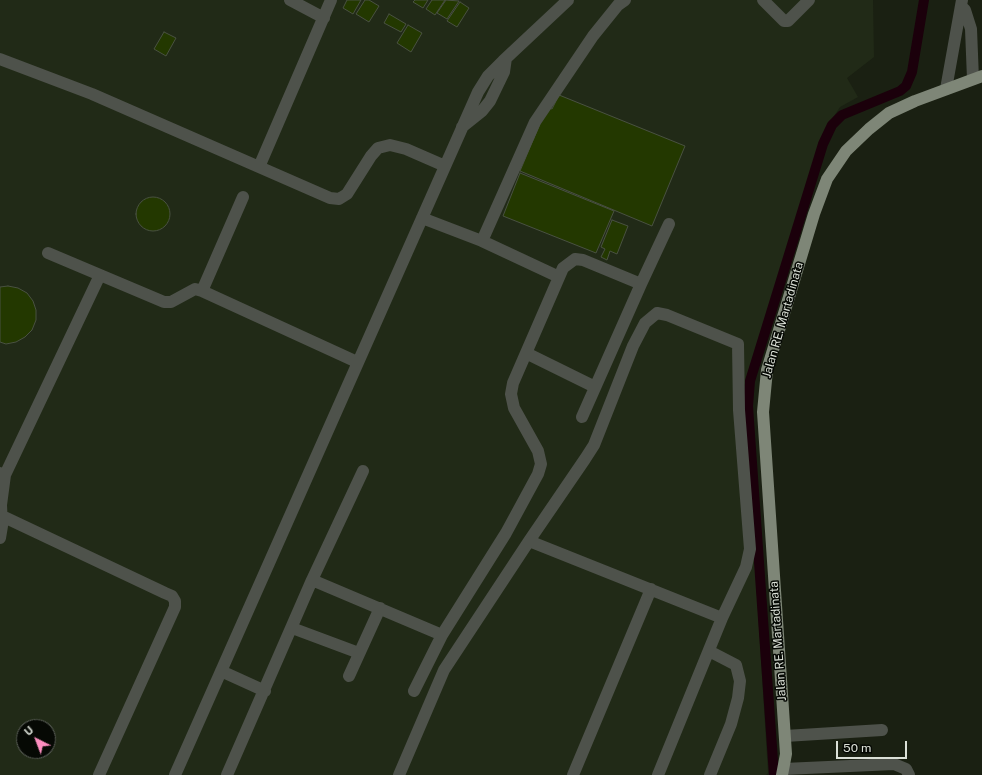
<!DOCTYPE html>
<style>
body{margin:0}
#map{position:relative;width:982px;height:775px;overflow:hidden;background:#1a2012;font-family:"Public Sans",sans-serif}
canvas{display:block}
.north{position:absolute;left:16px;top:719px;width:40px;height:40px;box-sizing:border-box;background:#060904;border:1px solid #5b5f58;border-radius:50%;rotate:318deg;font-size:11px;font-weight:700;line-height:16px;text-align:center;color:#dbe0d7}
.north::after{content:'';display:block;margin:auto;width:14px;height:18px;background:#fd8ebf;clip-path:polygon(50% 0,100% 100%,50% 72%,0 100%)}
.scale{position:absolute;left:836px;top:741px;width:71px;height:18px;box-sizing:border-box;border:2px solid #dbe0d7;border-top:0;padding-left:5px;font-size:12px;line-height:14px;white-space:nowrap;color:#dbe0d7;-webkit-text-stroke:3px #060904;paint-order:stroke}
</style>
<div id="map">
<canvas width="982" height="775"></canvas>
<div class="north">U</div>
<div class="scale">50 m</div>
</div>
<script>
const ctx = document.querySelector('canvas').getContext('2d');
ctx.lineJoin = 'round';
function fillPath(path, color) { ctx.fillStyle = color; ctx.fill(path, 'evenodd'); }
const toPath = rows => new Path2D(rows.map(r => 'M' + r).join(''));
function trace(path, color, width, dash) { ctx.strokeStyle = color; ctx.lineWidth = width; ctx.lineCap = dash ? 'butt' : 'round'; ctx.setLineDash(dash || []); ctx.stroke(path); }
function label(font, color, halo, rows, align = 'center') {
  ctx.font = font + ' "Public Sans",sans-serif'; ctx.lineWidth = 3; ctx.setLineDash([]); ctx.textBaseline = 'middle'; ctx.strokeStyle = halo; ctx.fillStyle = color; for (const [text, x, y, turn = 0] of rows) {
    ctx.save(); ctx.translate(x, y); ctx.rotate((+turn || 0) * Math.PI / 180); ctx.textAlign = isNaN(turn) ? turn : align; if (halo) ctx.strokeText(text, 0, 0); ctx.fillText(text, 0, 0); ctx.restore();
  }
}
fillPath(toPath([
 [0,0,873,0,874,57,847,78,858,97,840,107,826,128,744,386,768,773,766,775,0,775],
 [24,727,48,727,48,751,24,751]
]), '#212a17');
trace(toPath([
 [774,775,748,406,750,381,823,144,832,125,842,115,900,91,906,86,912,72,924,0]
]), '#1b000b', 10);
const building = toPath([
 [347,0,361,0,353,14,343,8,347,0],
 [365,0,369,0,379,6,369,22,356,14,365,0],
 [415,0,428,0,423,8,413,2,415,0],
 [432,0,445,0,435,15,426,9,432,0],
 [446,0,459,1,447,19,437,13,446,0],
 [460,2,469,8,457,27,447,21,460,2],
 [389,14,406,24,401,32,384,23,389,14],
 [408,25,422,33,411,52,397,43,408,25],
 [164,32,176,38,166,56,154,49,164,32],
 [559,95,685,146,652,226,520,171,547,107,552,109,559,95],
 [520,173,614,211,596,253,503,216,520,173],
 '136 214a17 17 0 1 1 34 0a17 17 0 1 1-34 0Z',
 [612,220,628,226,617,254,610,251,607,260,601,257,605,249,601,247,612,220],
 [8,286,18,288,27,293,33,301,36,310,36,320,32,330,25,337,16,342,6,344,0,342,0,287,8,286]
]);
fillPath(building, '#233800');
trace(building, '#495141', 1);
trace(toPath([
 [290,0,324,18],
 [763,0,784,21,788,21,809,0],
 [961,6,965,10,971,29,973,79],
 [0,59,92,94,330,198,339,199,347,194,371,156,378,148,390,145,406,149,445,166],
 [946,89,962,0],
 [462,127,482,111,490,101,504,72,506,58],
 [259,167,331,0],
 [422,218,482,241,535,122,593,36,618,5,625,0],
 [482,241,559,277],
 [48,253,164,302,171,302,195,289,202,291,357,362],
 [202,291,243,197],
 [526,353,595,387],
 [582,417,641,284,669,224],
 [0,473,5,475,1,505,2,526,0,538],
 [5,475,100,275],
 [2,516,165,593,172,596,175,601,175,607,99,775],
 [529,541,722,618],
 [312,580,442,635,506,533,538,474,541,464,538,451,514,408,511,394,513,383,563,268,575,259,583,260,641,284],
 [292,628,359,653],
 [709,651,736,665,740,681,738,698,731,724,710,775],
 [221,671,265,691],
 [349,676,380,608],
 [414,691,442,635],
 [785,736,882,730],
 [784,769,894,764,906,769,909,775],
 [175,775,478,92,488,76,503,61,568,0],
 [227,775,312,580,363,471],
 [399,775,444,670,529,541,585,459,594,445,633,346,645,323,657,313,667,315,738,344,739,410,750,549,746,567,722,618,658,775],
 [573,775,651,589]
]), '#4e524b', 12);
trace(toPath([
 [782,775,786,754,763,412,767,370,814,214,827,179,846,151,869,129,889,113,915,101,982,76]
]), '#7e8677', 12);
label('12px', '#dbe0d7', '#060904', [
 ["Jalan RE. Martadinata",783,320,-74],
 ["Jalan RE. Martadinata",778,641,-94]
]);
</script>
